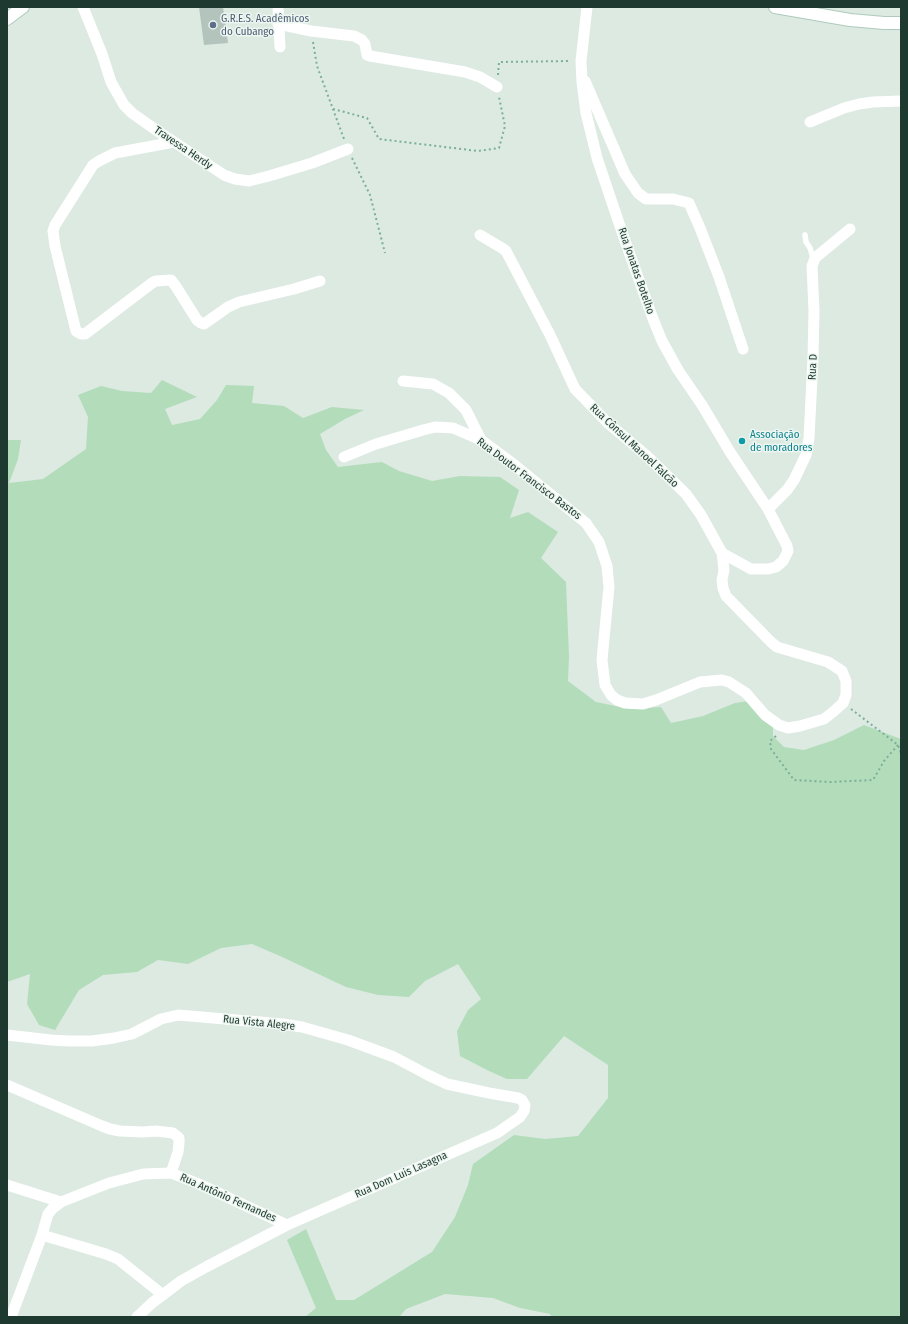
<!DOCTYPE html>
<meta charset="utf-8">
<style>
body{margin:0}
#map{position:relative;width:908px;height:1324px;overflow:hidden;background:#dceae2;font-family:"Fira Sans Condensed",sans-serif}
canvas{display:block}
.frame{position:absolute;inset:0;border:8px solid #1e392f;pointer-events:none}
</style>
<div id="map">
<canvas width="908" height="1324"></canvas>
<div class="frame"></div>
</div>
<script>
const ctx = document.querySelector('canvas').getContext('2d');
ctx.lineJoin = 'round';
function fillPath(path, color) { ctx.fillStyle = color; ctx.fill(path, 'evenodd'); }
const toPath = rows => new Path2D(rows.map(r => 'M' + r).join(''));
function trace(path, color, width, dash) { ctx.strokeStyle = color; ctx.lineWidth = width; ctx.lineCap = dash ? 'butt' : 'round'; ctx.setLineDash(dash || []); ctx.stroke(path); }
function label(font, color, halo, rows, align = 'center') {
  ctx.font = font + ' "Fira Sans Condensed",sans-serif'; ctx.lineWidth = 3; ctx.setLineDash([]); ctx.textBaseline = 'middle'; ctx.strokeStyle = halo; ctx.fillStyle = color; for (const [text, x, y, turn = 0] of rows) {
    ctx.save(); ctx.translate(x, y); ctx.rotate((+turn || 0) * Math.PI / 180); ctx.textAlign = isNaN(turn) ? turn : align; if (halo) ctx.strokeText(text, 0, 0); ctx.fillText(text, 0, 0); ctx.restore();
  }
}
fillPath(toPath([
 [162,380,197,397,165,409,172,425,200,419,217,400,226,385,254,386,252,403,284,406,303,418,332,407,364,410,345,419,320,434,326,450,338,467,382,462,399,471,432,481,460,476,500,477,519,490,510,518,528,512,558,532,541,558,566,582,569,657,568,681,596,702,630,709,661,707,671,723,703,716,735,703,749,701,773,723,773,736,784,747,804,750,834,740,864,725,901,739,901,1317,552,1317,550,1314,520,1308,493,1298,445,1294,406,1309,399,1317,305,1317,316,1308,287,1240,306,1229,336,1300,354,1300,432,1252,455,1217,468,1185,473,1164,514,1135,545,1139,578,1136,608,1098,608,1065,564,1036,527,1079,507,1079,489,1071,460,1056,457,1031,468,1010,481,999,458,964,425,981,409,997,378,995,346,987,280,956,252,944,221,948,188,964,158,960,137,972,103,975,79,990,55,1030,39,1025,27,1004,30,974,7,982,7,440,21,440,18,459,9,483,43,479,86,449,88,417,78,395,101,386,122,391,151,393]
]), '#b3dcba');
fillPath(toPath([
 [199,7,223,7,228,43,204,45]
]), '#b2c4bb');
const secondary = toPath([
 [775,7,850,20,884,23,901,23],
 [7,19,23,7]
]);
trace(secondary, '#afcabd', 14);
trace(toPath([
 [313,42,317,66,344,139],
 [498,75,499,62,570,61],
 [333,109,367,118,379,139,478,151,499,148,505,126,499,97],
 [352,158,370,195,385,253],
 [851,709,898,745,901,753],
 [776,736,770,741,771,749,794,780,830,782,873,780,884,761,898,745]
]), '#7baf99', 2, [2, 3]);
trace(toPath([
 [805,235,806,242,810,248,814,261]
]), '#fff', 5.5);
trace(toPath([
 [83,7,102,54,111,82,124,105,132,113,156,130,224,175,235,179,249,181,269,176,312,163,348,149],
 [278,7,280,47],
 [278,24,311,31,354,36,362,40,365,44,367,55,370,56,465,72,480,77,497,87],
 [585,81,625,174,638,193,646,199,673,199,689,203,700,228,719,277,743,349],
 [810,122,844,108,859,104,873,102,901,101],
 [174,142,115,153,99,161,93,165,55,225,53,231,55,246,76,331,81,334,85,334,152,283,156,281,171,280,175,285,197,320,201,323,204,324,228,307,239,302,294,289,320,281],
 [480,235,502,248,506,251,550,335,575,389,608,423,648,457,686,494,701,515,722,553,751,569,768,569,776,567,783,561,788,551,787,546,768,509,730,452,702,405,678,370,662,341,653,319,624,238,597,158,586,113,582,82,581,61,587,7],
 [403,381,433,384,449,393,466,410,481,440],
 [344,457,376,444,423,430,435,427,453,428,481,440,512,463,586,523,599,542,607,566,609,587,602,660,605,685,611,695,617,700,625,703,643,704,656,700,700,682,722,680,729,682,746,693,765,715,779,725,788,728,800,726,824,719,833,712,843,703,846,695,846,681,842,671,828,662,777,647,771,642,726,596,723,588,722,580,724,570,722,553],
 [768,509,787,490,794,480,806,455,809,438,813,358,814,311,812,266,814,261,815,258,850,229],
 [7,1035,51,1040,69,1041,92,1041,114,1038,132,1034,161,1019,178,1015,283,1024,302,1027,348,1040,394,1057,428,1075,447,1084,489,1093,518,1098,522,1100,525,1105,524,1111,520,1117,497,1133,287,1225,206,1267,181,1281,152,1303,137,1317],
 [7,1085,102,1126,110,1129,120,1131,143,1132,156,1131,173,1133,179,1138,179,1143,178,1152,171,1173],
 [7,1185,61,1202],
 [42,1235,106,1254,118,1259,163,1295],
 [11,1317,42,1235,48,1214,53,1208,61,1202,109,1183,143,1174,171,1173,199,1184,287,1225]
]), '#fff', 11);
trace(secondary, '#fff', 12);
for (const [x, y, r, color] of [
 [213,25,4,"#5c6f8a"],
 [742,441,4,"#0f9aa8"]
]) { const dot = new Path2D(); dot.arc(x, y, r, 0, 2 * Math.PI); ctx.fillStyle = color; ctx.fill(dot); trace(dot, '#edf6f0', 1.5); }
label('11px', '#4e5e75', '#edf6f0', [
 ["G.R.E.S. Acadêmicos",221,19],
 ["do Cubango",221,32]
], 'left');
label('11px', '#1e392f', '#edf6f0', [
 ["Travessa Herdy",183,148,34],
 ["Rua Jonatas Botelho",636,271,71],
 ["Rua D",813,367,-87],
 ["Rua Cônsul Manoel Falcão",634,446,43],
 ["Rua Doutor Francisco Bastos",529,479,37],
 ["Rua Vista Alegre",259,1023,6],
 ["Rua Dom Luis Lasagna",401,1175,-24],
 ["Rua Antônio Fernandes",228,1198,24]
]);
label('11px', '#0d838f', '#edf6f0', [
 ["Associação",750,435],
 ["de moradores",750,448]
], 'left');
</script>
